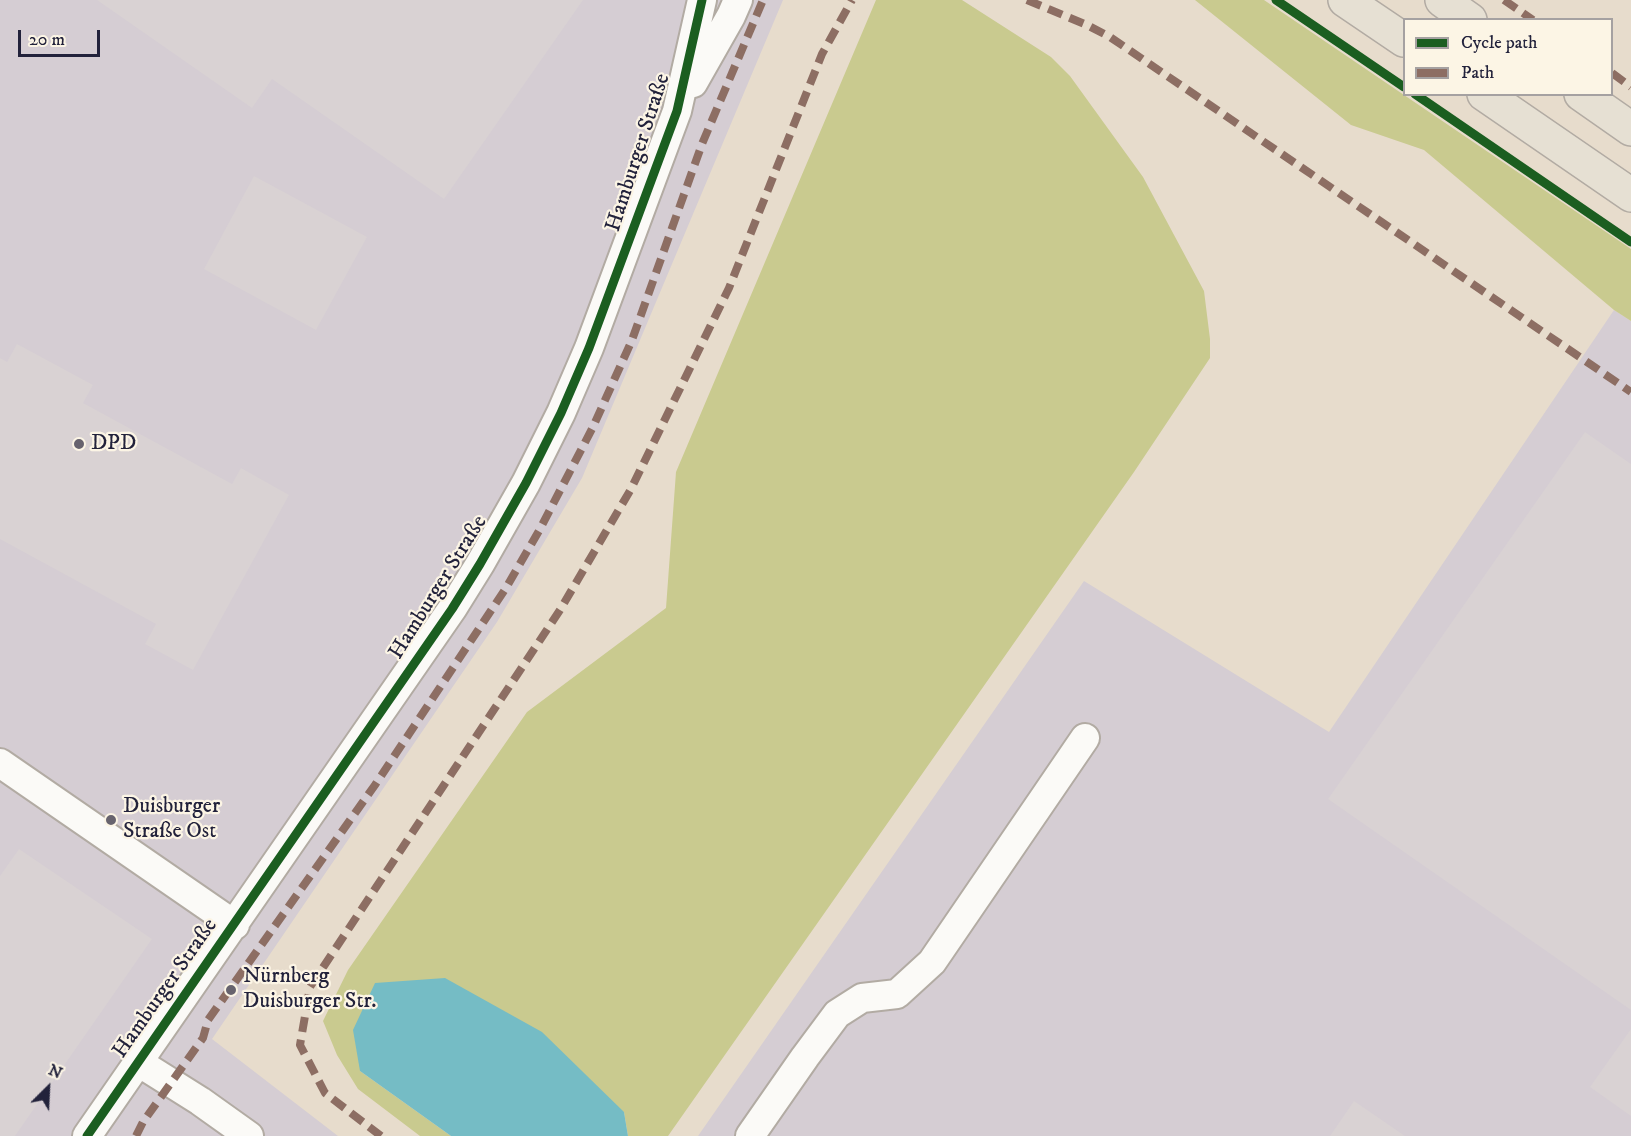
<!DOCTYPE html>
<meta charset="utf-8">
<style>
body{margin:0}
#map{position:relative;width:1631px;height:1136px;overflow:hidden;background:#e7dccc;font-family:"IM FELL DW Pica",serif}
canvas{display:block}
.legend{position:absolute;left:1403px;top:18px;width:210px;height:78px;box-sizing:border-box;background:#fcf5e5;border:2px solid #a5a1a1;margin:0;padding:8px 10px;list-style:none;font-size:18px;color:#22223b}
.legend li{display:flex;align-items:center;gap:12px;height:30px}
.legend b{width:30px;border:2px solid #a5a1a1}
.north{position:absolute;left:18px;top:1058px;width:60px;height:60px;-webkit-text-stroke:4px #fcf5e5;paint-order:stroke;rotate:24deg;font-size:16px;font-weight:700;line-height:24px;text-align:center;color:#22223b}
.north::after{content:'';display:block;margin:auto;width:21px;height:27px;background:#22223b;clip-path:polygon(50% 0,100% 100%,50% 72%,0 100%)}
.scale{position:absolute;left:18px;top:30px;width:82px;height:27px;box-sizing:border-box;border:3px solid #22223b;border-top:0;padding-left:8px;font-size:18px;line-height:21px;white-space:nowrap;color:#22223b;-webkit-text-stroke:4px #fcf5e5;paint-order:stroke}
</style>
<div id="map">
<canvas width="1631" height="1136"></canvas>
<ul class="legend">
<li><b style="height:8px;background:#1b5e20"></b>Cycle path</li>
<li><b style="height:8px;background:#8d6e63"></b>Path</li>
</ul>
<div class="north">N</div>
<div class="scale">20 m</div>
</div>
<script>
const ctx = document.querySelector('canvas').getContext('2d');
ctx.lineJoin = 'round';
function fillPath(path, color) { ctx.fillStyle = color; ctx.fill(path, 'evenodd'); }
const toPath = rows => new Path2D(rows.map(r => 'M' + r).join(''));
function trace(path, color, width, dash) { ctx.strokeStyle = color; ctx.lineWidth = width; ctx.lineCap = dash ? 'butt' : 'round'; ctx.setLineDash(dash || []); ctx.stroke(path); }
function label(font, color, halo, rows, align = 'center') {
  ctx.font = font + ' "IM FELL DW Pica",serif'; ctx.lineWidth = 4.5; ctx.setLineDash([]); ctx.textBaseline = 'middle'; ctx.strokeStyle = halo; ctx.fillStyle = color; for (const [text, x, y, turn = 0] of rows) {
    ctx.save(); ctx.translate(x, y); ctx.rotate((+turn || 0) * Math.PI / 180); ctx.textAlign = isNaN(turn) ? turn : align; if (halo) ctx.strokeText(text, 0, 0); ctx.fillText(text, 0, 0); ctx.restore();
  }
}
fillPath(toPath([
 [0,0,783,0,582,478,497,622,212,1039,338,1136,0,1136],
 [1614,310,1631,321,1631,1136,698,1136,1084,581,1329,732]
]), '#d5cdd3');
fillPath(toPath([
 [876,0,962,0,1051,57,1070,76,1143,177,1204,291,1210,339,1210,358,1134,472,668,1136,628,1136,624,1112,360,1071,451,1136,420,1136,358,1089,337,1055,323,1021,348,970,527,712,666,608,676,472],
 [1195,0,1264,0,1631,249,1631,321,1614,310,1424,150,1351,125]
]), '#c9ca8f');
fillPath(toPath([
 [445,978,542,1032,624,1112,628,1136,451,1136,360,1071,353,1030,375,983]
]), '#75bcc5');
fillPath(toPath([
 [97,0,583,0,444,199,272,79,252,108],
 [254,176,367,237,316,330,204,269],
 [17,344,93,385,83,403,232,484,241,468,289,495,193,670,145,644,156,624,0,539,0,358,7,362],
 [1585,432,1631,464,1631,1010,1328,799],
 [19,849,152,939,15,1136,0,1136,0,876],
 [1631,1029,1631,1116,1590,1087],
 [1354,1101,1405,1136,1330,1136]
]), '#d9d2d3');
const minor = toPath([
 [693,83,731,16,738,0],
 [0,763,235,925],
 [138,1062,200,1101,249,1136],
 [87,1136,452,609,480,564,526,483,561,413,589,348,677,111,702,0],
 [750,1136,805,1057,837,1014,862,998,897,994,932,962,1085,738]
]);
const major = toPath([
 [1345,0,1404,40],
 [1442,0,1470,20],
 [1484,94,1631,195],
 [1581,94,1631,129]
]);
trace(minor, '#b2aba3', 32);
trace(major, '#b2aba3', 36);
trace(minor, '#fbfaf7', 28);
trace(major, '#e6e0d3', 33);
trace(toPath([
 [1027,0,1087,25,1110,37,1631,392],
 [1504,0,1533,20],
 [1612,73,1631,87],
 [136,1136,143,1122,203,1038,208,1020,375,785,506,588,540,529,593,427,632,340,702,144,763,0],
 [381,1136,325,1093,300,1045,310,987,560,610,631,489,729,288,822,54,852,0]
]), '#8d6e63', 8, [15, 8]);
trace(toPath([
 [1276,0,1404,87],
 [1415,94,1631,242],
 [87,1136,452,609,480,564,526,483,561,413,589,348,677,111,702,0]
]), '#1b5e20', 9);
for (const [x, y, r, color] of [
 [79,444,6,"#67636e"],
 [111,820,6,"#67636e"],
 [231,990,6,"#67636e"]
]) { const dot = new Path2D(); dot.arc(x, y, r, 0, 2 * Math.PI); ctx.fillStyle = color; ctx.fill(dot); trace(dot, '#fcf5e5', 2); }
label('22px', '#22223b', '#fcf5e5', [
 ["Hamburger Straße",639,153,-72],
 ["Hamburger Straße",439,588,-58],
 ["Hamburger Straße",166,989,-55]
]);
label('22px', '#22223b', '#fcf5e5', [
 ["DPD",91,444],
 ["Duisburger",123,807],
 ["Straße Ost",123,832],
 ["Nürnberg",243,977],
 ["Duisburger Str.",243,1002]
], 'left');
</script>
